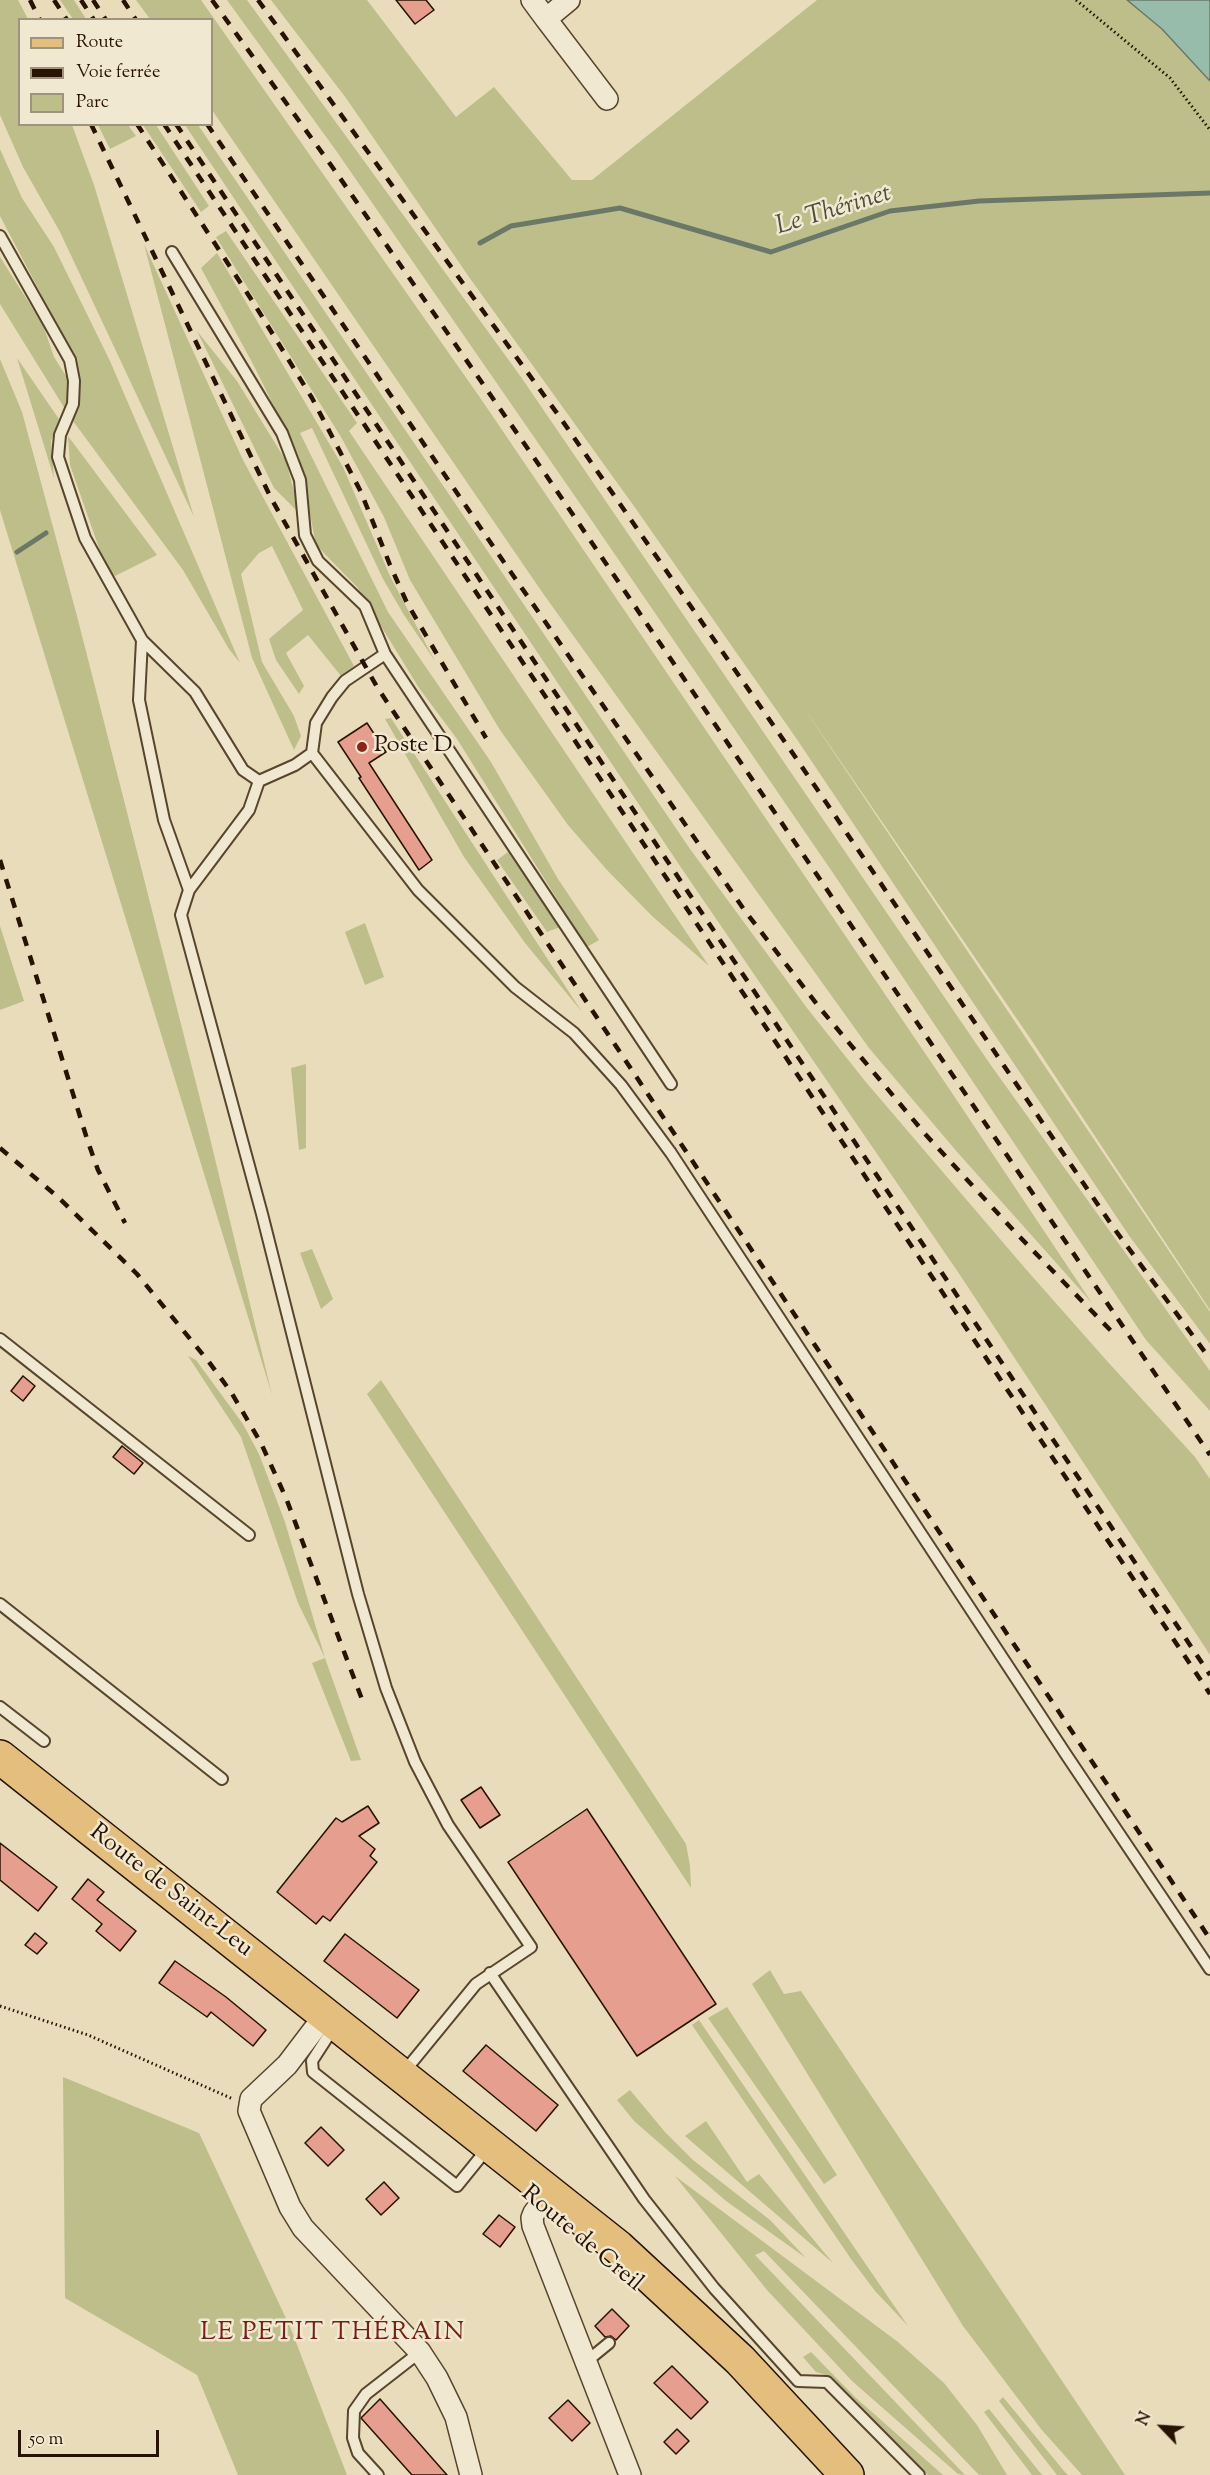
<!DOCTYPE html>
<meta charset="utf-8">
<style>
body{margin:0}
#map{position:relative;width:1210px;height:2475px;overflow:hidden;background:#e9dcba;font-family:"Sorts Mill Goudy",serif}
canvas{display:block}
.legend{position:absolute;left:18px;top:18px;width:195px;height:108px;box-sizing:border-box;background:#f1e8d2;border:2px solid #a0937e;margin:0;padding:8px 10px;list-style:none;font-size:18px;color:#271300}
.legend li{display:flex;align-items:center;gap:12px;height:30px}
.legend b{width:30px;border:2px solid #a0937e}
.north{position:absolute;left:1132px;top:2397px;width:60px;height:60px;-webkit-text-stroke:4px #f1e8d2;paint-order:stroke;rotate:295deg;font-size:16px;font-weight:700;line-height:24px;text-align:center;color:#271300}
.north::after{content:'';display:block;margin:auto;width:21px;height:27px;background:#271300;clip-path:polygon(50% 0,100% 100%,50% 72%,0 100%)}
.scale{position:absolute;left:18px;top:2430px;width:141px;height:27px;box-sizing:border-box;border:3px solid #271300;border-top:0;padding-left:8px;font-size:18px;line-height:21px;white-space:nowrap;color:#271300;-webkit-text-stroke:4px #f1e8d2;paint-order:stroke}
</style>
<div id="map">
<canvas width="1210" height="2475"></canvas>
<ul class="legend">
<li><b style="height:8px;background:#e4be7d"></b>Route</li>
<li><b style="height:8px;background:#271300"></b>Voie ferrée</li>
<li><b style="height:16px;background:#bebe8b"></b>Parc</li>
</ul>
<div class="north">N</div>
<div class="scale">50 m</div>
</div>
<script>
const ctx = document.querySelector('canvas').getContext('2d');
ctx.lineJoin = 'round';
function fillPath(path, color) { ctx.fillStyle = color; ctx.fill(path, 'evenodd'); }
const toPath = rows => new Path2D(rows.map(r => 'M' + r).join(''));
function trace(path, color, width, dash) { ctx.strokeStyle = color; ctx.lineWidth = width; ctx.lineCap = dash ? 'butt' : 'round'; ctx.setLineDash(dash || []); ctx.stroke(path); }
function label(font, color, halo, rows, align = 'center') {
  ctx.font = font + ' "Sorts Mill Goudy",serif'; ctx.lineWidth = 5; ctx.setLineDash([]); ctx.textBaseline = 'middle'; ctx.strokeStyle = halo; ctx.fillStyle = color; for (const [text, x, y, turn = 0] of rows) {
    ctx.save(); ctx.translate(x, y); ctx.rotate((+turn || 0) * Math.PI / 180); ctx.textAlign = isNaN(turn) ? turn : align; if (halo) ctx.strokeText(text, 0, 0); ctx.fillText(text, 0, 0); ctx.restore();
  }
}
fillPath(toPath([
 [0,0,18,0,28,19,20,20,20,124,72,125,94,185,194,517,60,232,23,167,0,115],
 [60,0,74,0,86,19,73,19],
 [136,0,201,0,481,399,950,1090,1092,1303,958,1153,869,1048,542,592,212,110,212,20,150,19],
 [227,0,247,0,521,377,990,1064,1210,1371,1210,1411,1146,1340,833,873,592,521,337,152],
 [271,0,367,0,456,117,494,87,572,180,592,180,817,0,1127,0,1162,29,1210,81,1210,1310,1032,1041,800,702,1210,1312,1210,1344,1130,1237,796,738,636,509,469,277,346,98],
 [98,125,128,125,136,136,110,149],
 [143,125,156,125,209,206,201,212],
 [185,125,198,125,690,849,807,1008,865,1081,1024,1267,1107,1361,1195,1457,1210,1479,1210,1655,960,1275,684,872],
 [0,149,22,198,54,247,110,361,240,663,229,649,183,570,73,421,79,403,80,384,71,351,0,216],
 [226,231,357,423,349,431,709,966,652,916,607,870,568,825,500,730,410,580,384,517,341,437,216,237],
 [144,244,243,460,354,666,341,676,308,635,286,653,304,686,299,694,276,660,269,639,303,610,272,546,259,553,241,574,262,662,294,716,301,736,294,750,252,658],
 [217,253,343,467,390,576,435,661,404,615,383,579,312,428,300,433,388,612,491,762,558,879,599,940,587,947,457,739,419,688,357,587,316,545,299,457,255,368,201,268],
 [0,257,43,325,54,357,66,376,69,388,65,409,0,304],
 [197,331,237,381,286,461,300,514,274,488],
 [17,358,59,419,51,441,54,478],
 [0,359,22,412,77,616,209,1134,272,1395,0,510],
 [68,436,157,555,115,576,106,568,70,465],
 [391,718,582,1012,525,943,464,857,385,719],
 [508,852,560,927,547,932,497,860],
 [365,923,384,977,365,985,345,932],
 [0,926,24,1001,0,1010],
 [306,1064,306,1148,299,1150,291,1068],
 [312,1249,333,1299,321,1309,300,1253],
 [188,1356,196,1360,243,1424,259,1454,285,1522,325,1658,361,1760,351,1761,312,1663,325,1658,298,1603,241,1437],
 [381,1380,686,1844,690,1866,691,1888,367,1394],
 [770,1970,784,1994,801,1991,1125,2475,1082,2475,1041,2429,963,2326,752,1984],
 [727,2007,837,2175,824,2184,708,2018],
 [699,2020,908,2326,875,2291,851,2259,692,2025],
 [63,2077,199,2133,291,2329,347,2475,238,2475,197,2375,65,2298],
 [630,2090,665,2132,693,2160,770,2220,806,2258,726,2201,634,2121,617,2100],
 [706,2121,747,2182,759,2174,833,2263,685,2136],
 [675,2176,898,2342,944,2383,977,2425,1007,2475,979,2475,764,2251,755,2255,965,2475,958,2474,852,2381,767,2290],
 [811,2352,855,2397,943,2475,928,2475,850,2402,826,2375,816,2372,803,2357],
 [1003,2397,1064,2471,1068,2475,1057,2475,999,2401],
 [989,2409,1042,2475,1032,2475,984,2412]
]), '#bebe8b');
const water = toPath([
 [1127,0,1210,0,1210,81,1162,29,1127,0]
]);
fillPath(water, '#98bcac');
trace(water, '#6b7867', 1.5);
trace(toPath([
 [480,243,511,226,620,208,771,252,890,211,979,201,1210,193],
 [17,552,46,533]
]), '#6b7867', 5);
const building = toPath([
 [396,0,426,0,434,10,415,24,396,0],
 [367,723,386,752,369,763,432,860,419,870,359,778,361,777,338,742,367,723],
 [23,1376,35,1386,23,1401,11,1391,23,1376],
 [122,1446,143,1463,134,1474,113,1457,122,1446],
 [481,1787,500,1815,480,1828,461,1800,481,1787],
 [368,1806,379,1823,359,1836,375,1849,370,1856,377,1862,330,1921,323,1916,316,1924,277,1892,336,1818,342,1822,368,1806],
 [587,1809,716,2004,637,2056,508,1862,587,1809],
 [0,1843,57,1887,38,1911,0,1880,0,1843],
 [88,1879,104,1892,97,1900,136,1931,120,1951,96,1931,102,1924,72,1899,88,1879],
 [35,1933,47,1943,37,1954,25,1945,35,1933],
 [345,1934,419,1990,397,2018,324,1961,345,1934],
 [175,1961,226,1997,266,2030,253,2046,211,2012,207,2017,159,1983,175,1961],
 [486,2045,558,2105,536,2131,463,2071,486,2045],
 [321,2127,344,2150,328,2166,305,2143,321,2127],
 [384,2182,399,2198,381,2215,366,2199,384,2182],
 [499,2215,515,2227,500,2247,483,2234,499,2215],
 [612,2309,629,2326,616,2340,611,2336,605,2337,595,2326,612,2309],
 [672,2366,708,2402,691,2419,654,2383,672,2366],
 [380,2399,447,2475,412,2475,361,2418,380,2399],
 [568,2400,590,2423,572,2441,549,2418,568,2400],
 [677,2429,689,2441,676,2454,664,2442,677,2429]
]);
fillPath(building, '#e69e8f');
trace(building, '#271300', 1.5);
const service = toPath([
 [0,236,70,360,74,381,73,404,60,435,58,457,85,538,142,640,139,700,164,820,189,890],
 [172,252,282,433,300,480,305,535,318,561,365,606,385,654],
 [142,640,195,692,243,770,259,781],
 [312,753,418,890,515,987,574,1033,621,1085,671,1153,1067,1756,1210,1969],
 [0,1339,249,1535],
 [0,1604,222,1779],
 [0,1707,44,1741],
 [490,1973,644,2199,714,2288,798,2381,827,2382,919,2475],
 [334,2027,312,2061,313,2072,457,2186,487,2149],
 [404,2072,476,1984,531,1947,448,1825,415,1762,386,1688,358,1594,262,1214,181,915,189,890,249,810,259,781,295,765,312,753,316,723,332,697,345,681,385,654,671,1084],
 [587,2361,609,2343],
 [378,2475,358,2453,353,2438,354,2411,366,2394,420,2352]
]);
const minor = toPath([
 [532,0,546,19,569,0],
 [546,19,607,99],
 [325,2015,287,2065,251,2099,249,2111,290,2207,303,2228,420,2352,437,2378,456,2417,471,2475],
 [550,2191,534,2213,532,2218,533,2226,630,2475]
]);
const primary = toPath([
 [0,1757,618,2247,740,2360,847,2475]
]);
trace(service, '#58452e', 14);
trace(minor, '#58452e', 24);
trace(primary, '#271300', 36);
trace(toPath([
 [1076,0,1170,78,1210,130],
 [0,2006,88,2035,233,2099]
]), '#271300', 3, [1.5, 3]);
trace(service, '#f1e8d2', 10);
trace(minor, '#f1e8d2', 21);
trace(primary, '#e4be7d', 33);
trace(toPath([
 [30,0,40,20],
 [54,0,67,20],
 [81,0,94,20],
 [93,0,106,20],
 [123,0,136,20],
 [212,0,333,168,546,475,1210,1455],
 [258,0,559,416,796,758,1113,1227,1210,1359],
 [91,124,271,498,377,687,1210,1939],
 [137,124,253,302,312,398,361,492,390,565,407,603,486,738],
 [164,124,1210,1694],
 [176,124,1210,1675],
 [207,124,499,555,745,911,819,1007,926,1135,1015,1232,1117,1337],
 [0,860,88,1142,98,1170,125,1223],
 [0,1148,59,1198,137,1274,209,1362,231,1392,261,1443,286,1498,363,1702]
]), '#271300', 4.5, [10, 10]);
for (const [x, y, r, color] of [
 [362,747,6,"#8f2418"]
]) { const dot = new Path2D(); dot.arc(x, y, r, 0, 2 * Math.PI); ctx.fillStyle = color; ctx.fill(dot); trace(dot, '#f1e8d2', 2); }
label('24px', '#271300', '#f1e8d2', [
 ["Poste D",374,747]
], 'left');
label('24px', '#271300', '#f1e8d2', [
 ["Route de Saint-Leu",170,1892,38],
 ["Route de Creil",581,2240,40]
]);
label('italic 26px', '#4f4e3c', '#f1e8d2', [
 ["Le Thérinet",834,212,-17]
]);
ctx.letterSpacing = '1.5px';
label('26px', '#7a1f14', '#f1e8d2', [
 ["LE PETIT THÉRAIN",333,2335]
]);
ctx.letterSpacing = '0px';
</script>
